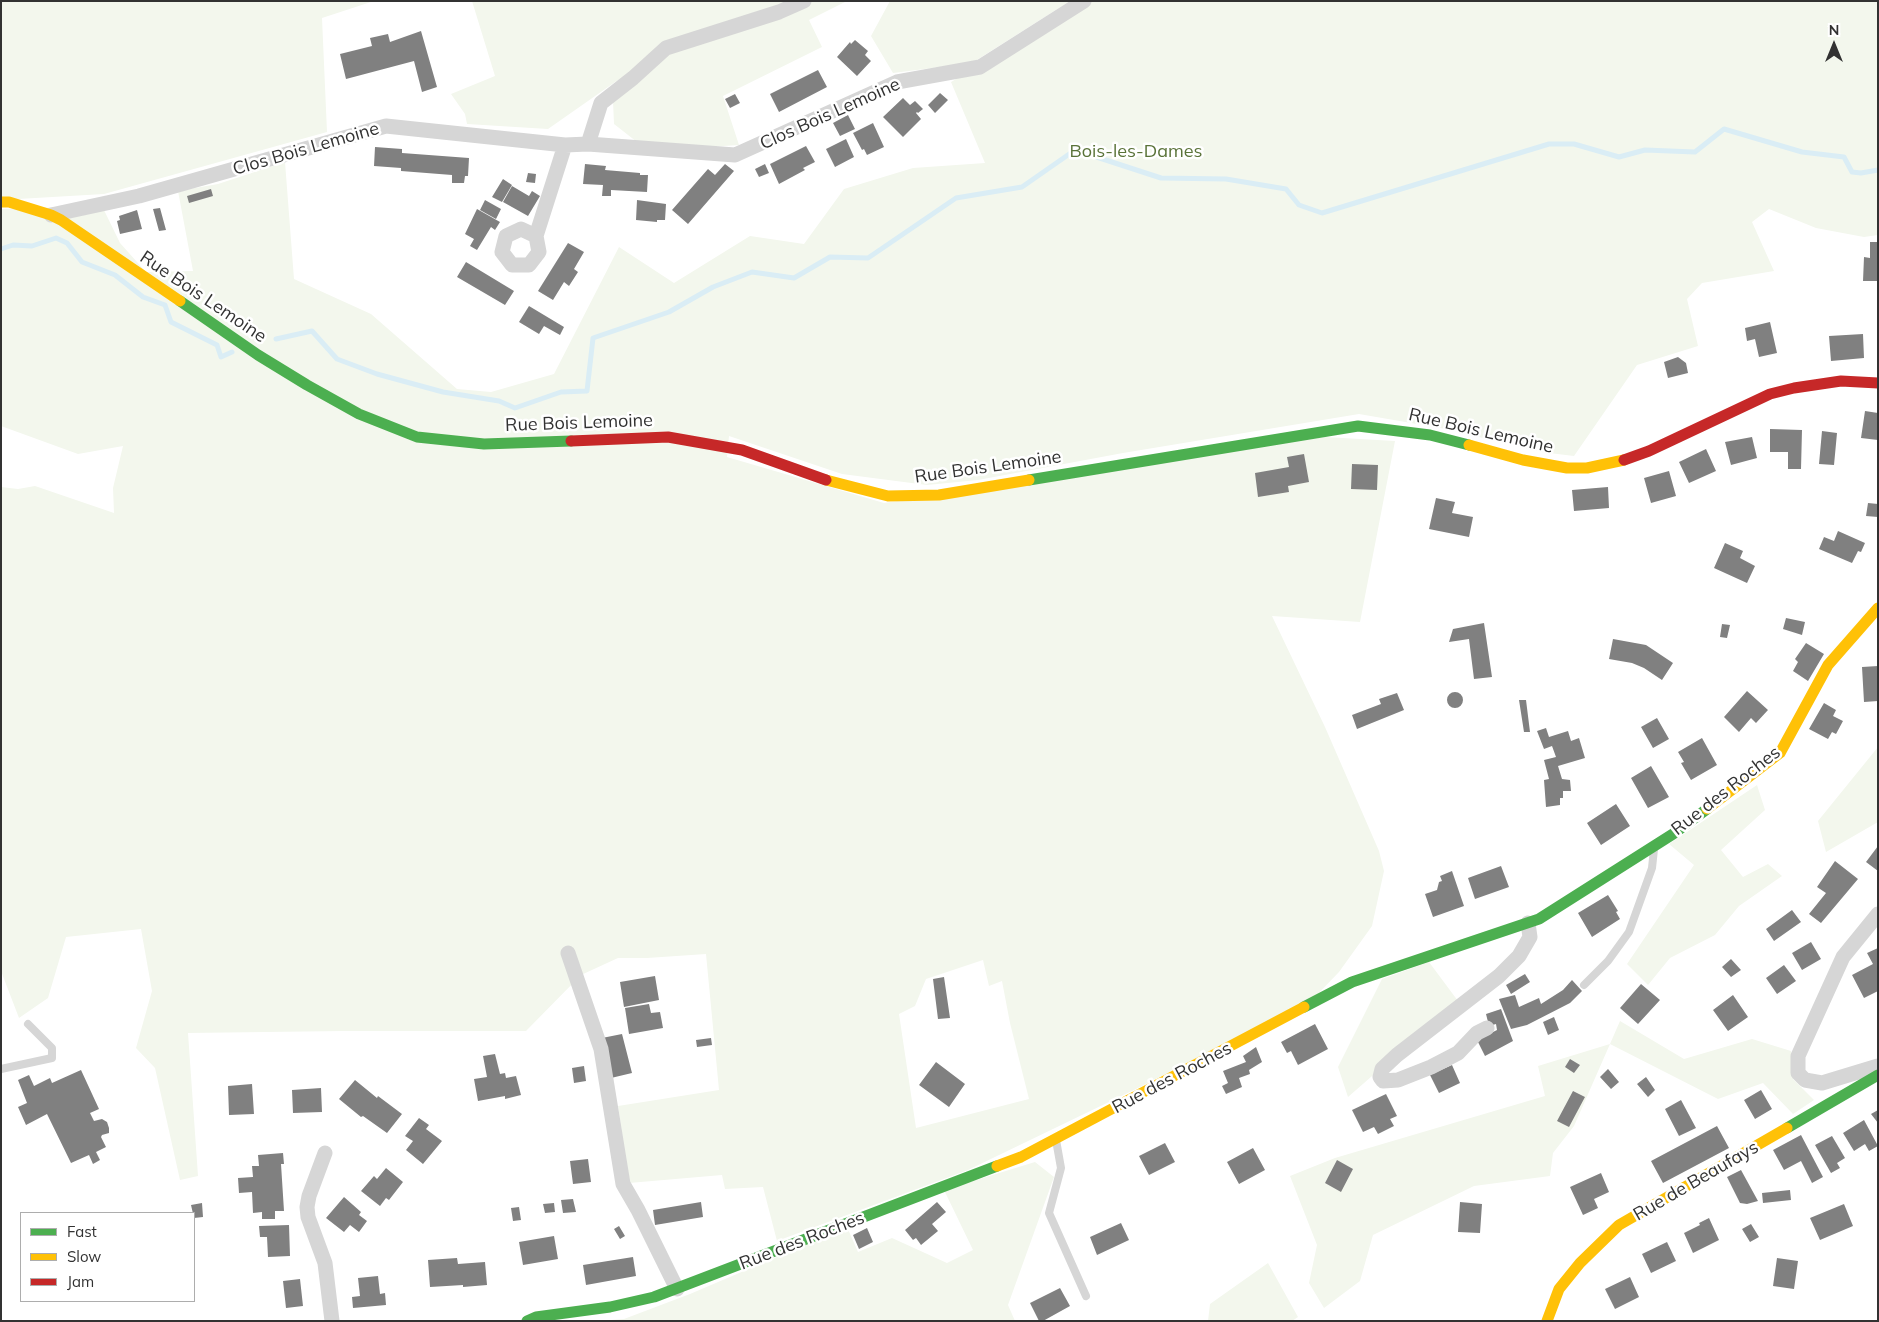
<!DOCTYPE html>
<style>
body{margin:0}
#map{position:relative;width:1879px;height:1322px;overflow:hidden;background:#fff;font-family:Mulish,sans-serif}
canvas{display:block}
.frame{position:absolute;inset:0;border:2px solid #323232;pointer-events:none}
.legend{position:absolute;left:20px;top:1212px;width:175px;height:90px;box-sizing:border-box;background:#fff;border:1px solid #adadad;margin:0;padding:6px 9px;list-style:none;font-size:15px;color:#323232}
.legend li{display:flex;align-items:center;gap:10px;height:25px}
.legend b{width:25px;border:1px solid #adadad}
.north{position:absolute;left:1809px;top:20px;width:50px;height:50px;-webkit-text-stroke:4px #fff;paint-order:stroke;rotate:0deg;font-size:14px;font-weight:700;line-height:20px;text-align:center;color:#323232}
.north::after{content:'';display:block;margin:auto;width:18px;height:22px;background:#323232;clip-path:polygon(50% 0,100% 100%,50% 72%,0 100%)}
</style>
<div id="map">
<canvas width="1879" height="1322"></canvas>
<div class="frame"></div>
<ul class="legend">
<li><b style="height:6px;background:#4caf50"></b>Fast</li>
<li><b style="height:6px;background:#ffc107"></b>Slow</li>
<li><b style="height:6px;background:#c62828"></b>Jam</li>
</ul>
<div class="north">N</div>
</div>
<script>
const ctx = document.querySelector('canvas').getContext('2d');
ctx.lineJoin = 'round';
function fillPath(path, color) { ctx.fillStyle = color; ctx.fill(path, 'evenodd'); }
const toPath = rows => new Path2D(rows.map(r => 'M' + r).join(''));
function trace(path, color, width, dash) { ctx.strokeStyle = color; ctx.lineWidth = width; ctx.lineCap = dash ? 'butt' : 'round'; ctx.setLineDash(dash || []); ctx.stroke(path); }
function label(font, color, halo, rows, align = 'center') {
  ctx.font = font + ' Mulish,sans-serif'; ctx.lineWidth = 5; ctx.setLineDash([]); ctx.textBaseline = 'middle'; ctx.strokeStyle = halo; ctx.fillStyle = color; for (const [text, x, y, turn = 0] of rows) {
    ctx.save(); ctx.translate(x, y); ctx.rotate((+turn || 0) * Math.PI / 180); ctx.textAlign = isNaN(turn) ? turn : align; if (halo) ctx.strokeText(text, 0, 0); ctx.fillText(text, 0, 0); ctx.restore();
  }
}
fillPath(toPath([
 [1,1,374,1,322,18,327,132,104,194,1,200],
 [472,1,847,1,809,20,822,47,723,96,739,145,707,147,637,142,614,124,613,101,618,80,548,129,467,124,465,114,451,94,495,76],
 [890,1,1070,1,972,63,893,73,871,36],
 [1090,1,1878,1,1878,235,1864,237,1816,228,1769,209,1752,222,1774,271,1702,283,1687,299,1698,346,1637,365,1574,456,1541,452,1446,429,1359,414,1123,453,978,480,927,485,842,474,729,436,727,457,884,503,1325,437,1395,441,1360,622,1272,616,1325,727,1379,851,1384,871,1372,926,1339,972,1314,998,1140,1087,968,1170,777,1241,763,1187,725,1189,722,1175,629,1183,618,1106,719,1090,706,954,647,958,618,958,581,975,526,1031,344,1031,188,1033,198,1176,180,1180,155,1068,136,1048,152,991,141,929,66,937,48,998,19,1018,1,971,1,487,18,489,35,486,114,513,113,488,123,446,78,454,1,426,1,209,102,206,120,243,146,272,193,271,178,191,218,184,285,162,294,279,371,314,457,389,491,392,554,374,619,247,674,283,750,236,804,244,844,189,913,168,985,163,951,82],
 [983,960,989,986,1002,981,1010,1023,1029,1099,916,1128,899,1014,915,1006,926,979],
 [1878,747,1878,822,1826,852,1818,821],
 [1757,785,1765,810,1721,850,1743,877,1768,864,1782,876,1739,906,1715,935,1670,958,1648,985,1627,964,1694,865,1669,844],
 [1429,962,1458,1001,1348,1097,1338,1067,1382,979],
 [1620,1021,1684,1059,1752,1039,1791,1051,1793,1079,1814,1100,1793,1114,1763,1083,1718,1099,1610,1044,1574,1126,1553,1153,1550,1176,1474,1186,1373,1235,1360,1281,1324,1308,1309,1283,1317,1245,1290,1176,1335,1158,1545,1096,1538,1066,1610,1044],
 [1035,1162,1054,1177,1008,1305,1015,1321,597,1321,624,1319,690,1294,847,1227,858,1252,892,1238,947,1263,973,1250,944,1190],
 [1268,1263,1298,1317,1292,1321,1208,1321,1210,1304]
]), '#f3f7ed');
trace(toPath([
 [1,249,13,245,32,246,56,238,67,243,82,262,115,275,143,297,165,305,171,322,217,345,221,357,232,352],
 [276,339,312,331,337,359,377,374,443,392,499,401,515,408,561,392,587,391,593,338,669,312,713,287,752,272,794,278,830,257,868,258,956,198,1022,187,1075,150,1161,178,1226,179,1286,189,1299,205,1322,213,1549,144,1574,144,1619,157,1645,150,1695,152,1724,129,1802,152,1844,157,1852,172,1861,173,1878,170]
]), '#daedf5', 5);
fillPath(toPath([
 [421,31,437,87,422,92,414,61,346,79,340,54,372,46,370,38,388,34,390,42],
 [855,40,868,51,865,55,871,61,857,76,837,57,850,42,851,44],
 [818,70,827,87,779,112,770,94],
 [940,93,948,100,935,113,928,105],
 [735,94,740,103,730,108,725,99],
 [903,98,910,105,915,101,923,109,918,113,917,112,916,113,921,119,903,137,883,117],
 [848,115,855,129,840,136,833,123],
 [873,123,884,147,867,155,864,149,862,150,853,133],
 [846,139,854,157,835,167,826,149],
 [806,146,815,162,803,168,805,170,779,184,770,164],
 [375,147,402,149,402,153,469,158,468,176,465,176,464,183,452,183,452,175,401,171,401,168,374,166],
 [585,164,606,166,605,170,640,173,640,175,648,175,647,192,611,190,611,196,602,196,603,185,583,184],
 [725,164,734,171,688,224,672,210,708,169,715,175],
 [765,164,769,173,759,177,755,169],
 [528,173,536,174,535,183,526,182],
 [503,179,512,185,502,202,492,197],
 [512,186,529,196,532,191,540,196,528,216,503,202],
 [211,189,213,196,189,203,187,196],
 [485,200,501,209,496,219,480,210],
 [637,200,666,204,665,220,657,220,657,222,636,220],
 [160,208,166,230,159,231,153,209],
 [477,209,500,222,495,230,491,227,477,250,470,246,474,239,465,234],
 [137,210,142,229,120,234,117,221,120,220,119,216],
 [1870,242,1878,242,1878,281,1863,281,1864,257,1870,258],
 [568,243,584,252,574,269,578,272,569,286,564,282,553,300,538,291],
 [466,262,514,291,505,305,457,277],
 [529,306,564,327,560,335,544,326,539,334,519,322],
 [1770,322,1777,353,1759,357,1755,339,1747,341,1745,328],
 [1863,334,1864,358,1831,361,1829,336],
 [1678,357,1686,363,1688,373,1668,378,1664,362],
 [1865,411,1878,413,1878,440,1861,438],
 [1770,429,1802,430,1801,469,1788,469,1788,452,1770,452],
 [1822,431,1837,433,1834,465,1819,464],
 [1752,437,1757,458,1731,465,1725,442],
 [1706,449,1716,471,1689,483,1679,462],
 [1304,454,1309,482,1288,486,1289,492,1258,497,1255,473,1289,467,1287,457],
 [1352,464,1378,465,1377,490,1351,489],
 [1669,471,1676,496,1651,503,1644,478],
 [1608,487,1609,508,1574,511,1572,490],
 [1436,498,1455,502,1452,513,1473,517,1469,537,1429,529],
 [1868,503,1878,504,1878,517,1866,516],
 [1838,531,1865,543,1861,552,1858,551,1852,563,1819,549,1824,537,1834,541],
 [1725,543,1743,551,1740,558,1755,566,1747,583,1714,568],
 [1786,618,1805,622,1802,635,1783,629],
 [1484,623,1492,677,1474,679,1469,639,1449,642,1453,629],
 [1722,624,1730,625,1727,638,1720,637],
 [1613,639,1646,645,1673,663,1662,680,1644,668,1632,663,1609,659],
 [1806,643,1824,654,1808,681,1793,671,1798,662,1795,659],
 [1878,666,1878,701,1864,702,1862,667],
 [1747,691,1768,710,1756,723,1751,718,1739,732,1724,717],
 '1447 700a8 8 0 1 1 16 0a8 8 0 1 1-16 0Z',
 [1397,693,1404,710,1357,729,1352,715,1381,704,1379,699],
 [1519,700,1526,700,1530,732,1524,732],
 [1824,703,1836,710,1833,716,1843,721,1836,734,1832,732,1828,739,1809,729],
 [1657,718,1669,739,1653,748,1641,727],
 [1546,728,1549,737,1568,731,1571,741,1579,738,1585,758,1558,766,1562,779,1570,780,1571,791,1563,791,1563,798,1560,798,1560,805,1546,807,1544,780,1549,779,1544,760,1556,757,1552,746,1544,749,1537,731],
 [1702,738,1717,765,1691,780,1681,763,1684,762,1678,752],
 [1651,766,1669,797,1648,808,1631,778],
 [1616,804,1630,826,1601,845,1587,823],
 [1878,846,1878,871,1866,862],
 [1835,861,1858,879,1821,923,1809,914,1826,893,1817,887],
 [1501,866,1509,887,1475,899,1468,878],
 [1452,871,1464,906,1433,917,1425,894,1437,890,1439,882,1442,881,1440,876],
 [1608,895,1618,911,1616,912,1620,919,1592,937,1578,913],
 [1792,910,1801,922,1774,941,1766,929],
 [1811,942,1821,959,1802,970,1792,953],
 [1878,948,1878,991,1864,998,1852,975,1873,964,1867,953],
 [1731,959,1741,970,1731,977,1722,967],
 [1784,965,1796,981,1777,994,1766,978],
 [1525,974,1530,982,1511,994,1506,985],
 [655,976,659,1000,624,1007,620,982],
 [944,977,950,1018,938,1019,933,979],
 [1572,980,1582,991,1570,1003,1527,1025,1511,1029,1499,999,1515,995,1519,1007,1539,998,1541,1004,1563,990],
 [1641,984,1660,1000,1638,1024,1620,1008],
 [1733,995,1748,1017,1728,1031,1713,1010],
 [649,1004,651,1013,660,1012,663,1028,629,1034,625,1008],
 [1501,1009,1513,1041,1485,1056,1477,1040,1497,1030,1496,1024,1489,1026,1486,1014],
 [1554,1017,1559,1030,1548,1035,1543,1022],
 [1315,1024,1328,1049,1298,1065,1291,1051,1287,1053,1281,1042],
 [622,1034,632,1073,611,1078,602,1038],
 [711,1038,712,1045,697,1047,696,1040],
 [1256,1047,1262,1062,1249,1070,1250,1074,1239,1078,1242,1087,1226,1094,1222,1086,1228,1083,1223,1071,1246,1062,1243,1056],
 [495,1054,500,1074,505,1073,506,1078,516,1076,521,1095,505,1099,505,1096,478,1101,474,1079,487,1077,483,1056],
 [1570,1059,1580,1065,1574,1073,1565,1067],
 [936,1062,965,1084,949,1107,919,1085],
 [1452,1065,1460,1083,1439,1093,1430,1075],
 [584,1066,586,1081,574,1083,572,1068],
 [1608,1069,1619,1082,1611,1089,1600,1077],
 [81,1070,99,1109,90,1113,94,1121,102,1119,107,1122,109,1128,109,1133,102,1135,101,1137,106,1147,96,1152,100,1160,93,1164,89,1155,71,1163,47,1114,26,1125,18,1107,27,1103,18,1080,29,1075,34,1086,50,1078,52,1083],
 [1646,1077,1655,1090,1648,1097,1637,1084],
 [355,1080,377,1098,378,1096,402,1114,387,1133,363,1116,361,1117,339,1099],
 [252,1084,254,1114,229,1115,228,1086],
 [321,1088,322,1112,293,1113,292,1090],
 [1761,1090,1772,1109,1755,1119,1744,1100],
 [1573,1091,1585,1097,1569,1127,1557,1121],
 [1386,1094,1397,1116,1390,1119,1394,1126,1378,1134,1374,1127,1363,1132,1352,1110],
 [1681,1100,1696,1128,1679,1136,1665,1109],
 [1878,1110,1878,1123,1871,1114],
 [419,1118,429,1125,426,1129,442,1141,423,1164,406,1150,413,1141,405,1136],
 [1864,1120,1878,1146,1869,1151,1865,1144,1854,1151,1843,1133],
 [1717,1126,1729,1148,1663,1183,1651,1161],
 [1801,1135,1823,1177,1812,1183,1801,1161,1784,1170,1773,1150],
 [1832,1136,1845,1158,1837,1163,1840,1168,1831,1173,1815,1145],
 [1165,1143,1175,1162,1149,1175,1139,1156],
 [1253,1148,1265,1170,1239,1184,1227,1162],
 [283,1153,284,1164,281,1164,284,1211,275,1211,275,1219,262,1219,262,1212,253,1213,252,1192,239,1193,238,1178,253,1177,252,1166,259,1166,258,1155],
 [588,1159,591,1182,573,1184,570,1161],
 [1337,1160,1353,1169,1341,1192,1325,1183],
 [386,1168,403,1182,389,1200,386,1198,380,1206,361,1191,374,1176,377,1179],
 [1741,1170,1758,1201,1747,1204,1740,1203,1727,1177],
 [1601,1173,1609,1192,1594,1199,1598,1208,1583,1215,1570,1187],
 [1790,1190,1791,1200,1763,1203,1762,1193],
 [344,1197,361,1212,359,1215,367,1221,359,1232,350,1225,344,1232,326,1218],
 [573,1199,576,1212,563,1213,561,1200],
 [701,1202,703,1217,655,1225,653,1210],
 [937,1202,946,1212,932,1224,938,1231,921,1245,916,1238,913,1240,905,1230],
 [1460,1202,1482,1204,1480,1233,1458,1232],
 [202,1203,203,1217,194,1218,191,1205],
 [554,1203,555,1212,545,1213,543,1204],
 [1844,1204,1853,1226,1820,1240,1810,1218],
 [519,1207,521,1220,513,1221,511,1208],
 [1709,1218,1719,1240,1693,1253,1684,1233,1700,1225,1699,1223],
 [1121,1223,1129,1240,1097,1255,1090,1237],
 [1751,1224,1759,1237,1750,1242,1742,1229],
 [289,1225,290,1256,268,1257,267,1237,260,1237,259,1226],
 [619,1226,625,1236,620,1239,614,1229],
 [867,1228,873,1242,859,1249,853,1235],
 [554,1236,558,1259,523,1265,519,1242],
 [1667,1242,1676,1261,1651,1273,1642,1254],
 [633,1257,636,1276,586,1285,583,1265],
 [457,1258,458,1264,485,1262,487,1285,463,1287,463,1285,430,1287,428,1260],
 [1777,1258,1798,1261,1794,1289,1773,1286],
 [378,1276,380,1294,385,1293,386,1305,353,1308,352,1297,360,1296,358,1278],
 [1630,1277,1639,1297,1615,1309,1605,1289],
 [300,1279,303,1306,286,1308,283,1281],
 [1060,1288,1070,1306,1043,1321,1039,1321,1030,1303]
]), '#808080');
trace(toPath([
 [1584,985,1608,961,1629,932,1652,868,1654,849],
 [1,1069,52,1058,52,1048,28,1024],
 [1056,1140,1061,1168,1049,1213,1086,1296]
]), '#d6d6d6', 8);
trace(toPath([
 [588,144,601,103,633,78,666,48,779,12,804,1],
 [51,215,139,196,386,126,565,145,588,144,735,155,897,82,980,67,1084,1],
 [536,236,521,229,506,236,502,252,512,265,529,265,539,252,536,236,565,145],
 [1878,914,1843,957,1798,1056,1798,1073,1805,1080,1822,1083,1878,1066],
 [568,953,601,1049,623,1184,638,1210,677,1289],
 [1487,1028,1477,1033,1458,1053,1431,1067,1398,1080,1383,1081,1380,1077,1382,1069,1397,1055,1499,976,1519,956,1530,937,1528,923],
 [325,1153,309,1196,307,1207,308,1217,325,1263,332,1321]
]), '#d6d6d6', 15);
trace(toPath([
 [180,301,258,355,307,385,359,414,417,437,484,444,571,441],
 [1029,480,1358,426,1430,435,1469,445],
 [1304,1007,1352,982,1539,919,1673,834,1707,809],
 [1787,1128,1878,1075],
 [527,1321,536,1317,610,1307,654,1297,997,1166]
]), '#4caf50', 11);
trace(toPath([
 [1,202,9,202,51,215,61,220,180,301],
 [1469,445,1523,460,1567,468,1587,468,1624,460],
 [826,480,888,496,939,495,1029,480],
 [1707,809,1780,753,1828,665,1878,608],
 [997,1166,1021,1157,1304,1007],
 [1547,1321,1559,1289,1580,1263,1619,1225,1787,1128]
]), '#ffc107', 11);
trace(toPath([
 [571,441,668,437,742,450,826,480],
 [1624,460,1649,451,1770,394,1794,388,1841,381,1878,383]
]), '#c62828', 11);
label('18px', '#323232', '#fff', [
 ["Clos Bois Lemoine",830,114,-24],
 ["Clos Bois Lemoine",306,149,-16],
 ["Rue Bois Lemoine",203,297,34],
 ["Rue Bois Lemoine",579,423,-2],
 ["Rue Bois Lemoine",1481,431,13],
 ["Rue Bois Lemoine",988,467,-8],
 ["Rue des Roches",1726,791,-38],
 ["Rue des Roches",1172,1078,-28],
 ["Rue de Beaufays",1696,1181,-30],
 ["Rue des Roches",802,1241,-21]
]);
label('18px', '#5a7339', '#fff', [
 ["Bois-les-Dames",1136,152]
]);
</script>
